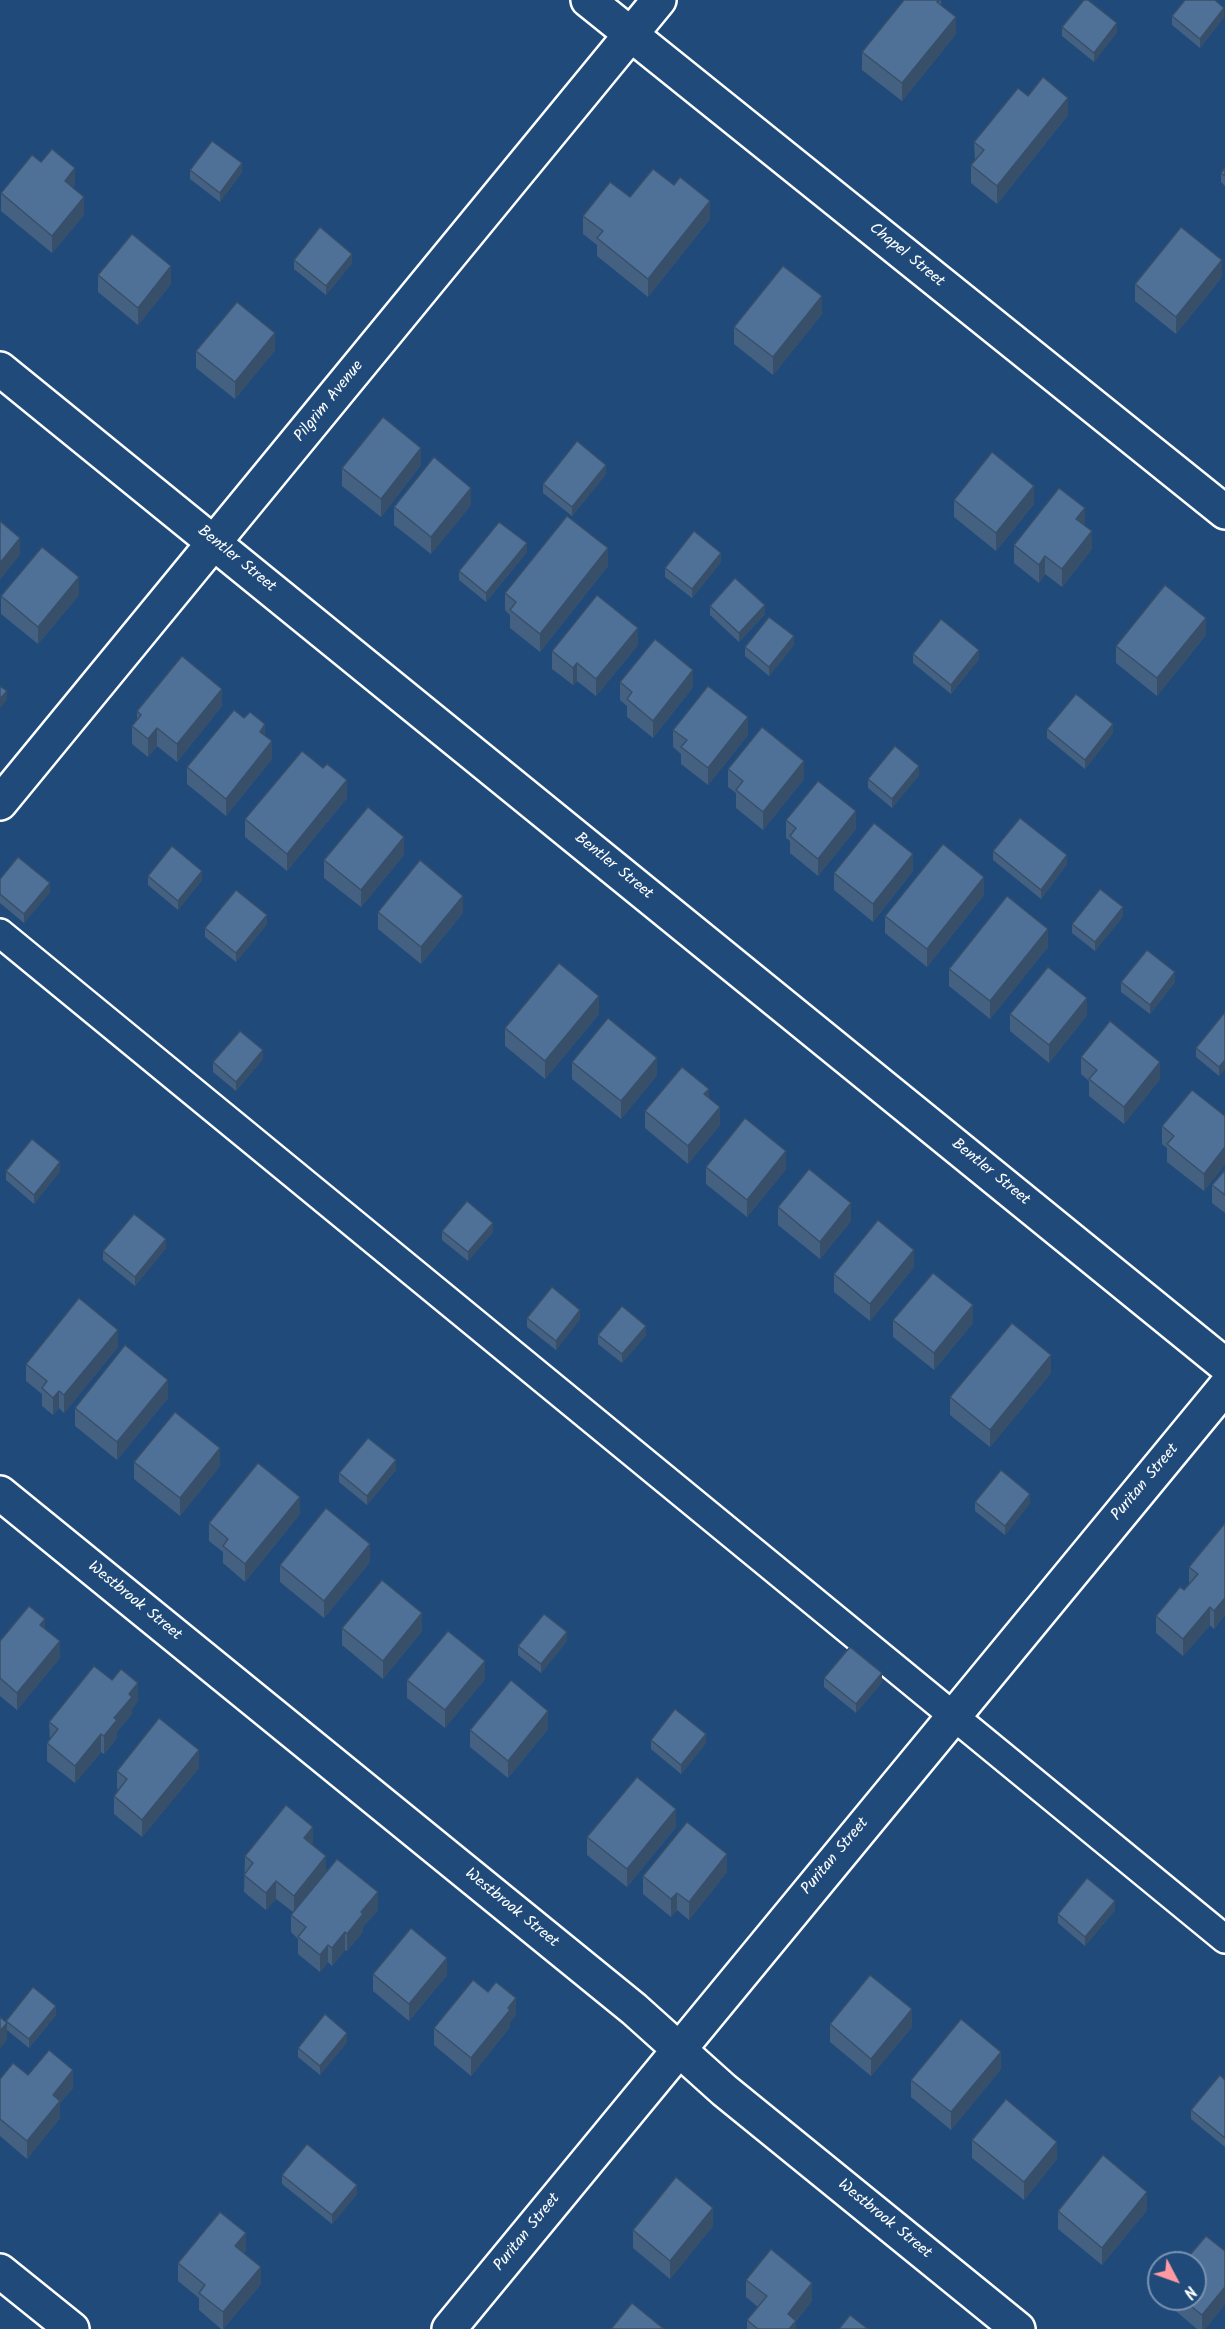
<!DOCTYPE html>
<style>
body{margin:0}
#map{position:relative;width:1225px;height:2329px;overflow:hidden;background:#1f4a7a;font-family:Kalam,sans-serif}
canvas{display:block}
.north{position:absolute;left:1147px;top:2251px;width:60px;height:60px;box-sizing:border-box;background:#1f4a7a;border:2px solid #7992af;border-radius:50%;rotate:131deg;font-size:16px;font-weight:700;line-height:24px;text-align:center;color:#fff}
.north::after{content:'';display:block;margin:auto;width:21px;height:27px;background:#ff9aa2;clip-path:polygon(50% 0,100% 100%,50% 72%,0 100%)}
</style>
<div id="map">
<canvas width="1225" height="2329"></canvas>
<div class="north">N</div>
</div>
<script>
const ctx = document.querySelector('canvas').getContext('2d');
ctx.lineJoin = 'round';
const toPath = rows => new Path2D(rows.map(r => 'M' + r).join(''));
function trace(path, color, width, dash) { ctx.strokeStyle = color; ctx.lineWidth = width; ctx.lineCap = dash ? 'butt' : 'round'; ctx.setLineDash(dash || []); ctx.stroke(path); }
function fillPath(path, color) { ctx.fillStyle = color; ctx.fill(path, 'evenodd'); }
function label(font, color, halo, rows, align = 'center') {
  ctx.font = font + ' Kalam,sans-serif'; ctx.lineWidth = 6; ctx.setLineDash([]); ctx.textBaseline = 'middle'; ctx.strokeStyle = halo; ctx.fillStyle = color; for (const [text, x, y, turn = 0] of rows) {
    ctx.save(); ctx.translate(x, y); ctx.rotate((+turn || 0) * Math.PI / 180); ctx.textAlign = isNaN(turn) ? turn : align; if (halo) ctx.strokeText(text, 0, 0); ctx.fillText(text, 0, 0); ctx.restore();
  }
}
const lane = toPath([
 [0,933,1225,1939]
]);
const street = toPath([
 [588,0,1225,512],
 [0,369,1225,1365],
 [0,803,659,0],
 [0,1493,634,2009,724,2090,1018,2329],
 [0,2271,72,2329],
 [449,2329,1225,1387]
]);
trace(lane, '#fff', 32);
trace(street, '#fff', 38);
trace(lane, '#1f4a7a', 27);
trace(street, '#1f4a7a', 33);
fillPath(toPath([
 [941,0,941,5,956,34,902,101,862,70,862,52],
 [1172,16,1224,17,1200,48,1172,25],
 [1062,27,1117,32,1094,62,1062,36],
 [1028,96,1068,115,997,204,971,183,971,165,975,160,974,142],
 [41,162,75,185,73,188,84,215,52,253,1,211,1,193],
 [1225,168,1225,186,1221,182,1221,173],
 [190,170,242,172,220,202,190,179],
 [674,185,710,219,648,297,597,256,597,245,583,234,583,216,630,197],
 [294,260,352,263,326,295,294,269],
 [98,275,171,284,138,325,98,292],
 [1222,277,1176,334,1135,301,1135,284],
 [822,314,773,375,734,344,734,327],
 [275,350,235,399,196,368,196,351],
 [421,465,381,517,342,486,342,468],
 [606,474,572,516,543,493,543,484],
 [954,500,1034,504,996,551,954,517],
 [471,505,431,554,394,525,394,507],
 [1085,525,1092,549,1062,587,1045,574,1039,583,1014,563,1014,545],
 [527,552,486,602,459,580,459,571],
 [721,562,692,598,665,577,665,568],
 [608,566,540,652,510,628,510,615,505,610,505,593],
 [79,595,38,644,1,614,1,596],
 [710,606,765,614,739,642,710,615],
 [1206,635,1157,696,1116,663,1116,646],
 [638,645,596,696,577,681,573,685,552,669,552,651],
 [794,645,769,676,745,656,745,647],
 [913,654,979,659,951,694,913,663],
 [620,682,693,687,653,738,627,717,627,706,620,700],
 [222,706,177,762,157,746,148,757,132,744,132,726,137,720,137,711],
 [1047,729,1113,733,1085,769,1047,738],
 [673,730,748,735,708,785,681,764,681,754,673,747],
 [265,736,272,759,226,816,187,784,187,767],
 [728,769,804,779,763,830,736,808,736,793,728,787],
 [919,775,892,808,868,788,868,779],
 [347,798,287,871,245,837,245,819],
 [786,820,856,829,818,876,790,853,790,841,786,838],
 [993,851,1067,864,1041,899,993,860],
 [404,855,361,907,324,878,324,860],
 [913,871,873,922,834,890,834,873],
 [148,876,202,880,178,910,148,885],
 [0,879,50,892,24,923,0,903],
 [984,895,927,967,885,933,885,916],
 [378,912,463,913,421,964,378,929],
 [1123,916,1095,951,1072,933,1072,924],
 [267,924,236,962,205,937,205,928],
 [1048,947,990,1019,949,986,949,969],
 [1121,982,1175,982,1150,1014,1121,992],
 [1225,1012,1225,1069,1219,1076,1196,1057,1196,1048],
 [599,1014,545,1079,505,1046,505,1028],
 [1010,1014,1087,1015,1049,1063,1010,1031],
 [1081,1057,1160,1079,1124,1124,1089,1096,1089,1081,1081,1074],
 [263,1059,236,1091,213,1072,213,1062],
 [572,1062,657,1075,621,1119,572,1079],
 [709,1098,720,1125,688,1164,645,1128,645,1111],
 [1225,1116,1225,1164,1204,1191,1167,1162,1167,1148,1162,1144,1162,1126],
 [706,1167,786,1169,747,1217,706,1184],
 [1225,1170,1225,1213,1212,1203,1212,1185],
 [6,1171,60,1171,34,1204,6,1180],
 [778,1207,851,1221,820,1259,778,1225],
 [442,1231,493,1232,468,1261,442,1240],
 [166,1248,135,1286,103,1260,103,1251],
 [914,1267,870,1321,834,1292,834,1274],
 [527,1318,580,1319,556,1350,527,1327],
 [893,1320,973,1323,934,1370,893,1337],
 [598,1335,646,1335,622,1363,598,1344],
 [118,1347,64,1413,59,1408,53,1415,42,1406,42,1394,26,1381,26,1364],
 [1051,1373,990,1447,950,1415,950,1397],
 [168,1398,117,1460,75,1426,75,1408],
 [134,1462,220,1466,180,1516,134,1479],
 [396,1470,367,1505,339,1482,339,1473],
 [975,1502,1030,1503,1005,1535,975,1511],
 [300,1514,245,1582,223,1563,223,1552,209,1541,209,1523],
 [1225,1524,1225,1615,1214,1629,1210,1625,1183,1656,1156,1633,1156,1616,1184,1590,1189,1585,1189,1567],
 [370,1562,324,1618,280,1582,280,1565],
 [342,1628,422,1631,383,1679,342,1645],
 [45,1629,60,1658,17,1710,0,1696,0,1641],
 [567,1641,541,1673,518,1655,518,1646],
 [824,1678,882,1682,856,1713,824,1687],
 [485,1679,445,1728,407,1698,407,1680],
 [138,1701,132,1709,132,1714,117,1732,117,1738,104,1754,101,1752,75,1783,47,1761,47,1743,50,1740,49,1722],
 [548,1729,508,1778,470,1747,470,1730],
 [651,1740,706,1743,681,1774,651,1749],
 [199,1768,142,1837,114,1814,114,1796,118,1790,117,1788,117,1771],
 [676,1827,627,1887,587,1855,587,1837],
 [312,1845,326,1872,378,1910,363,1927,363,1932,347,1951,345,1950,332,1966,328,1962,320,1972,298,1954,298,1939,291,1932,291,1915,293,1912,276,1899,266,1910,244,1892,245,1856],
 [727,1872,689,1920,677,1910,671,1917,643,1894,643,1876],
 [1115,1910,1085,1946,1058,1923,1058,1914],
 [373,1974,447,1975,409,2021,373,1991],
 [56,2015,29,2048,7,2030,7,2040,6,2021],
 [516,2015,510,2022,510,2027,471,2076,434,2045,434,2028],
 [830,2024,912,2027,871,2076,830,2042],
 [347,2042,320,2075,298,2057,298,2048],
 [1001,2069,951,2130,911,2097,911,2080],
 [0,2079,73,2088,60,2103,60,2118,27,2159,0,2136],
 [1225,2080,1225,2147,1191,2119,1191,2110],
 [972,2140,1057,2159,1024,2200,972,2158],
 [282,2175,357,2194,332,2224,282,2184],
 [1147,2210,1102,2265,1058,2229,1058,2211],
 [713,2226,670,2279,633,2248,633,2230],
 [246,2250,244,2253,261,2284,223,2329,221,2329,199,2310,199,2298,178,2281,178,2263],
 [1225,2251,1225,2304,1205,2329,1197,2329,1165,2302,1165,2299,1195,2299],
 [746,2280,812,2301,796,2321,796,2329,747,2329,747,2320,758,2307,746,2297]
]), '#456182');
fillPath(toPath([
 [1224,8,1224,17,1200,48,1200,39],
 [956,17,956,34,902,101,902,83],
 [1117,23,1117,32,1094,62,1094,53],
 [1068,98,1068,115,997,204,997,186],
 [242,163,242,172,220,202,220,193],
 [75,168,75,185,65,198,65,181],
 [84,197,84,215,52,253,52,236],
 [710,201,710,219,648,297,648,279],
 [352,254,352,263,326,295,326,286],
 [1222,260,1222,277,1176,334,1176,317],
 [171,266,171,284,138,325,138,308],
 [822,296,822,314,773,375,773,357],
 [275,333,275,350,235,399,235,382],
 [421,448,421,465,381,517,381,499],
 [606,465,606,474,572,516,572,507],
 [1034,486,1034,504,996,551,996,533],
 [471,488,471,505,431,554,431,537],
 [1085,508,1085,525,1076,519],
 [1092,531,1092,549,1062,587,1062,569],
 [20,538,20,555,0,580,0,563],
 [527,543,527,552,486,602,486,593],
 [608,548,608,566,540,652,540,634],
 [721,553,721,562,692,598,692,589],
 [1045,556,1045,574,1039,583,1039,565],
 [79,577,79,595,38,644,38,627],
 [765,605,765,614,739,642,739,633],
 [1206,618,1206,635,1157,696,1157,678],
 [638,628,638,645,596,696,596,679],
 [794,636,794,645,769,676,769,667],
 [979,650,979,659,951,694,951,685],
 [577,663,577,681,573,685,573,668],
 [693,670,693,687,653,738,653,721],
 [222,689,222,706,177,762,177,744],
 [7,691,7,700,0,708,0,699],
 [748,717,748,735,708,785,708,768],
 [265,724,265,742,260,732],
 [1113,724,1113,733,1085,769,1085,760],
 [157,728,157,746,148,757,148,739],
 [272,741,272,759,226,816,226,799],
 [804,761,804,779,763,830,763,812],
 [919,766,919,775,892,808,892,799],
 [347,780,347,798,287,871,287,854],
 [856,811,856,829,818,876,818,859],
 [404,837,404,855,361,907,361,890],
 [913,854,913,871,873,922,873,904],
 [1067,855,1067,864,1041,899,1041,890],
 [202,871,202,880,178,910,178,901],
 [984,877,984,895,927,967,927,949],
 [50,883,50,892,24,923,24,914],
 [463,896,463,913,421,964,421,947],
 [1123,907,1123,916,1095,951,1095,942],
 [267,915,267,924,236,962,236,953],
 [1048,929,1048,947,990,1019,990,1001],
 [1175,972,1175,982,1150,1014,1150,1005],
 [599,996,599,1014,545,1079,545,1061],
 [1087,998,1087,1015,1049,1063,1049,1045],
 [263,1050,263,1059,236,1091,236,1082],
 [657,1058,657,1075,621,1119,621,1101],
 [1225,1060,1225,1069,1219,1076,1219,1067],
 [1160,1062,1160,1079,1124,1124,1124,1107],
 [709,1089,709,1106,704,1094],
 [720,1107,720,1125,688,1164,688,1146],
 [1225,1147,1225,1164,1204,1191,1204,1174],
 [786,1151,786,1169,747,1217,747,1200],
 [60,1162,60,1171,34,1204,34,1195],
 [851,1203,851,1221,820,1259,820,1242],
 [493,1223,493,1232,468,1261,468,1252],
 [166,1239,166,1248,135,1286,135,1277],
 [914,1250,914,1267,870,1321,870,1304],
 [973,1305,973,1323,934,1370,934,1353],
 [580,1310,580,1319,556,1350,556,1341],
 [646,1326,646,1335,622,1363,622,1354],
 [118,1330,118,1347,64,1413,64,1395],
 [1051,1355,1051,1373,990,1447,990,1430],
 [168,1380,168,1398,117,1460,117,1442],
 [59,1391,59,1408,53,1415,53,1398],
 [220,1448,220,1466,180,1516,180,1498],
 [396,1460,396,1470,367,1505,367,1496],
 [1030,1494,1030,1503,1005,1535,1005,1526],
 [300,1497,300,1514,245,1582,245,1564],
 [370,1544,370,1562,324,1618,324,1601],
 [1225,1598,1225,1615,1214,1629,1214,1611],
 [1210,1607,1210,1625,1183,1656,1183,1639],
 [422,1613,422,1631,383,1679,383,1661],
 [45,1619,45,1637,40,1625],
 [567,1632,567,1641,541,1673,541,1664],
 [60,1641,60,1658,17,1710,17,1693],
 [485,1661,485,1679,445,1728,445,1710],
 [882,1673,882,1682,856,1713,856,1704],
 [138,1683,138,1701,132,1709,132,1714,117,1732,117,1738,104,1754,104,1736,129,1694],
 [548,1711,548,1729,508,1778,508,1761],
 [101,1734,101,1752,75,1783,75,1766],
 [706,1734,706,1743,681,1774,681,1765],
 [199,1750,199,1768,142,1837,142,1820],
 [676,1809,676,1827,627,1887,627,1869],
 [313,1827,313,1845,304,1856,304,1838],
 [727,1854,727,1872,689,1920,689,1902],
 [326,1856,326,1874,294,1913,294,1896],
 [276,1881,276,1899,266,1910,266,1893],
 [378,1892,378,1910,363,1927,363,1932,347,1951,347,1934,361,1912],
 [677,1893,677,1910,671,1917,671,1899],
 [1115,1901,1115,1910,1085,1946,1085,1937],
 [345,1932,345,1950,332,1966,332,1948],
 [328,1945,328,1962,320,1972,320,1955],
 [447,1958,447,1975,409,2021,409,2004],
 [516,1998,516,2015,510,2022,510,2027,471,2076,471,2058],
 [56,2006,56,2015,29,2048,29,2039],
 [912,2009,912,2027,871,2076,871,2059],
 [7,2023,7,2040,0,2049,0,2031],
 [347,2033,347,2042,320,2075,320,2066],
 [1001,2052,1001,2069,951,2130,951,2112],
 [73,2070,73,2088,60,2103,60,2118,27,2159,27,2141,53,2095],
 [1057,2142,1057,2159,1024,2200,1024,2182],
 [357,2185,357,2194,332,2224,332,2215],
 [1147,2192,1147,2210,1102,2265,1102,2248],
 [713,2208,713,2226,670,2279,670,2261],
 [246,2233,246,2250,235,2264,235,2246],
 [261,2267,261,2284,223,2329,223,2312],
 [812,2283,812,2301,789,2329,788,2314],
 [1225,2287,1225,2304,1205,2329,1202,2329,1202,2315],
 [796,2321,796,2329,789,2329]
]), '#384f6a');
const building = toPath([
 [904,0,939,0,937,2,956,17,902,83,862,52,904,0],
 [1084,0,1088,0,1117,23,1094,53,1062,27,1084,0],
 [1185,0,1215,0,1224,8,1200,39,1172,16,1185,0],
 [1043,77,1068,98,997,186,971,165,984,150,974,142,1018,88,1028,96,1043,77],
 [212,141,242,163,220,193,190,170,212,141],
 [52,149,75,168,65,181,84,197,52,236,1,193,32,155,41,162,52,149],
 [1225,168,1225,176,1221,173,1225,168],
 [653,169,674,185,680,177,710,201,648,279,597,238,603,231,583,216,610,182,630,197,653,169],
 [320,227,352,254,326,286,294,260,320,227],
 [1181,227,1222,260,1176,317,1135,284,1181,227],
 [132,234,171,266,138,308,98,275,132,234],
 [783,266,822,296,773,357,734,327,783,266],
 [237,302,275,333,235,382,196,351,237,302],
 [383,417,421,448,381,499,342,468,383,417],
 [577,441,606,465,572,507,543,484,577,441],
 [992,452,1034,486,996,533,954,500,992,452],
 [434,457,471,488,431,537,394,507,434,457],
 [1059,488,1085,508,1076,519,1092,531,1062,569,1045,556,1039,565,1014,545,1059,488],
 [567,516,608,548,540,634,510,610,516,602,505,593,567,516],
 [0,521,20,538,0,563,0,521],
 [499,522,527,543,486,593,459,571,499,522],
 [694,531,721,553,692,589,665,568,694,531],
 [42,547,79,577,38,627,1,596,42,547],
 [735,578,765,605,739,633,710,606,735,578],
 [1165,585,1206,618,1157,678,1116,646,1165,585],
 [597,595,638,628,596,679,577,663,573,668,552,651,597,595],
 [769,617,794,636,769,667,745,647,769,617],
 [941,619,979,650,951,685,913,654,941,619],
 [655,639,693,670,653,721,627,699,632,692,620,682,655,639],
 [182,656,222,689,177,744,157,728,148,739,132,726,141,715,137,711,182,656],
 [0,686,7,691,0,699,0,686],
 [708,686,748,717,708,768,681,747,687,740,673,730,708,686],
 [1076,694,1113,724,1085,760,1047,729,1076,694],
 [234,710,244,718,250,712,265,724,260,732,272,741,226,799,187,767,234,710],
 [762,727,804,761,763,812,736,790,743,781,728,769,762,727],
 [895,746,919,766,892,799,868,779,895,746],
 [302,751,323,768,327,764,347,780,287,854,245,819,302,751],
 [818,781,856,811,818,859,790,836,796,828,786,820,818,781],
 [368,807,404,837,361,890,324,860,368,807],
 [1020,818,1067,855,1041,890,993,851,1020,818],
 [874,823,913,854,873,904,834,873,874,823],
 [943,844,984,877,927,949,885,916,943,844],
 [172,846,202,871,178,901,148,876,172,846],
 [18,857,50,883,24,914,0,894,0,879,18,857],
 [420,860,463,896,421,947,378,912,420,860],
 [1100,889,1123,907,1095,942,1072,924,1100,889],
 [236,890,267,915,236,953,205,928,236,890],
 [1007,896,1048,929,990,1001,949,969,1007,896],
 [1147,950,1175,972,1150,1005,1121,982,1147,950],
 [559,963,599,996,545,1061,505,1028,559,963],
 [1048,967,1087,998,1049,1045,1010,1014,1048,967],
 [1225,1012,1225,1060,1219,1067,1196,1048,1225,1012],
 [608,1018,657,1058,621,1101,572,1062,608,1018],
 [1110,1021,1160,1062,1124,1107,1089,1079,1097,1070,1081,1057,1110,1021],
 [240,1031,263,1050,236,1082,213,1062,240,1031],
 [682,1067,709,1089,704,1094,720,1107,688,1146,645,1111,682,1067],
 [1192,1090,1225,1116,1225,1147,1204,1174,1167,1144,1174,1136,1162,1126,1192,1090],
 [745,1118,786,1151,747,1200,706,1167,745,1118],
 [32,1139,60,1162,34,1195,6,1171,32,1139],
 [809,1169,851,1203,820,1242,778,1207,809,1169],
 [1225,1170,1225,1195,1212,1185,1225,1170],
 [467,1201,493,1223,468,1252,442,1231,467,1201],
 [134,1214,166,1239,135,1277,103,1251,134,1214],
 [878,1220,914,1250,870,1304,834,1274,878,1220],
 [933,1273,973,1305,934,1353,893,1320,933,1273],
 [552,1287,580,1310,556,1341,527,1318,552,1287],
 [79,1298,118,1330,64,1395,59,1391,53,1398,42,1388,47,1381,26,1364,79,1298],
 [622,1306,646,1326,622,1354,598,1335,622,1306],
 [1012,1323,1051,1355,990,1430,950,1397,1012,1323],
 [125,1345,168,1380,117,1442,75,1408,125,1345],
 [175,1412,220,1448,180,1498,134,1462,175,1412],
 [368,1438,396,1460,367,1496,339,1473,368,1438],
 [258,1463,300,1497,245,1564,223,1546,228,1539,209,1523,258,1463],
 [1001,1470,1030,1494,1005,1526,975,1502,1001,1470],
 [326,1508,370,1544,324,1601,280,1565,326,1508],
 [1225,1523,1225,1598,1214,1611,1210,1607,1183,1639,1156,1616,1180,1587,1184,1590,1198,1574,1189,1567,1225,1523],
 [382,1580,422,1613,383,1661,342,1628,382,1580],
 [29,1606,45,1619,40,1625,60,1641,17,1693,0,1678,0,1641,29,1606],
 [544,1614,567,1632,541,1664,518,1646,544,1614],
 [448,1631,485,1661,445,1710,407,1680,448,1631],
 [850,1647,882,1673,856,1704,824,1678,850,1647],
 [94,1666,112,1680,121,1669,138,1683,129,1694,132,1697,114,1718,117,1720,104,1736,101,1734,75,1766,47,1743,58,1729,49,1722,94,1666],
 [511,1680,548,1711,508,1761,470,1730,511,1680],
 [675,1709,706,1734,681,1765,651,1740,675,1709],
 [159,1718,199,1750,142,1820,114,1796,127,1779,117,1771,159,1718],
 [637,1777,676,1809,627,1869,587,1837,637,1777],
 [286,1805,313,1827,304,1838,326,1856,294,1896,276,1881,266,1893,244,1875,253,1863,245,1856,286,1805],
 [687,1822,727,1854,689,1902,677,1893,671,1899,643,1876,687,1822],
 [337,1859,378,1892,361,1912,363,1914,347,1934,345,1932,332,1948,328,1945,320,1955,298,1937,306,1927,291,1915,337,1859],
 [1087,1878,1115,1901,1085,1937,1058,1914,1087,1878],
 [411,1928,447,1958,409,2004,373,1974,411,1928],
 [870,1975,912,2009,871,2059,830,2024,870,1975],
 [473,1980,488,1992,496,1982,516,1998,508,2008,510,2010,471,2058,434,2028,473,1980],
 [33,1987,56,2006,29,2039,6,2021,33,1987],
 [325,2014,347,2033,320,2066,298,2048,325,2014],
 [0,2017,7,2023,0,2031,0,2017],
 [961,2019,1001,2052,951,2112,911,2080,961,2019],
 [49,2050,73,2070,53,2095,60,2101,27,2141,0,2119,0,2079,13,2063,28,2075,49,2050],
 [1220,2075,1225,2080,1225,2138,1191,2110,1220,2075],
 [1006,2099,1057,2142,1024,2182,972,2140,1006,2099],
 [307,2144,357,2185,332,2215,282,2175,307,2144],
 [1103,2155,1147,2192,1102,2248,1058,2211,1103,2155],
 [676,2177,713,2208,670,2261,633,2230,676,2177],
 [220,2212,246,2233,235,2246,261,2267,223,2312,199,2293,205,2285,178,2263,220,2212],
 [1206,2236,1225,2251,1225,2287,1202,2315,1182,2299,1195,2299,1195,2263,1183,2263,1206,2236],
 [771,2249,812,2283,788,2314,796,2321,789,2329,758,2329,747,2320,767,2296,746,2280,771,2249],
 [632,2303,664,2329,611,2329,632,2303],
 [850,2315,868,2329,839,2329,850,2315]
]);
fillPath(building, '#507197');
trace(building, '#384f6a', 1.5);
label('16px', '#fff', '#1f4a7a', [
 ["Chapel Street",906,256,39],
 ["Pilgrim Avenue",330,402,-51],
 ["Bentler Street",236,560,39],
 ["Bentler Street",613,867,39],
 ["Bentler Street",990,1173,39],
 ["Puritan Street",1146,1483,-50],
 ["Westbrook Street",134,1602,39],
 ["Puritan Street",836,1857,-50],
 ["Westbrook Street",511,1909,39],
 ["Westbrook Street",884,2220,39],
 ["Puritan Street",528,2233,-51]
]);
</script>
